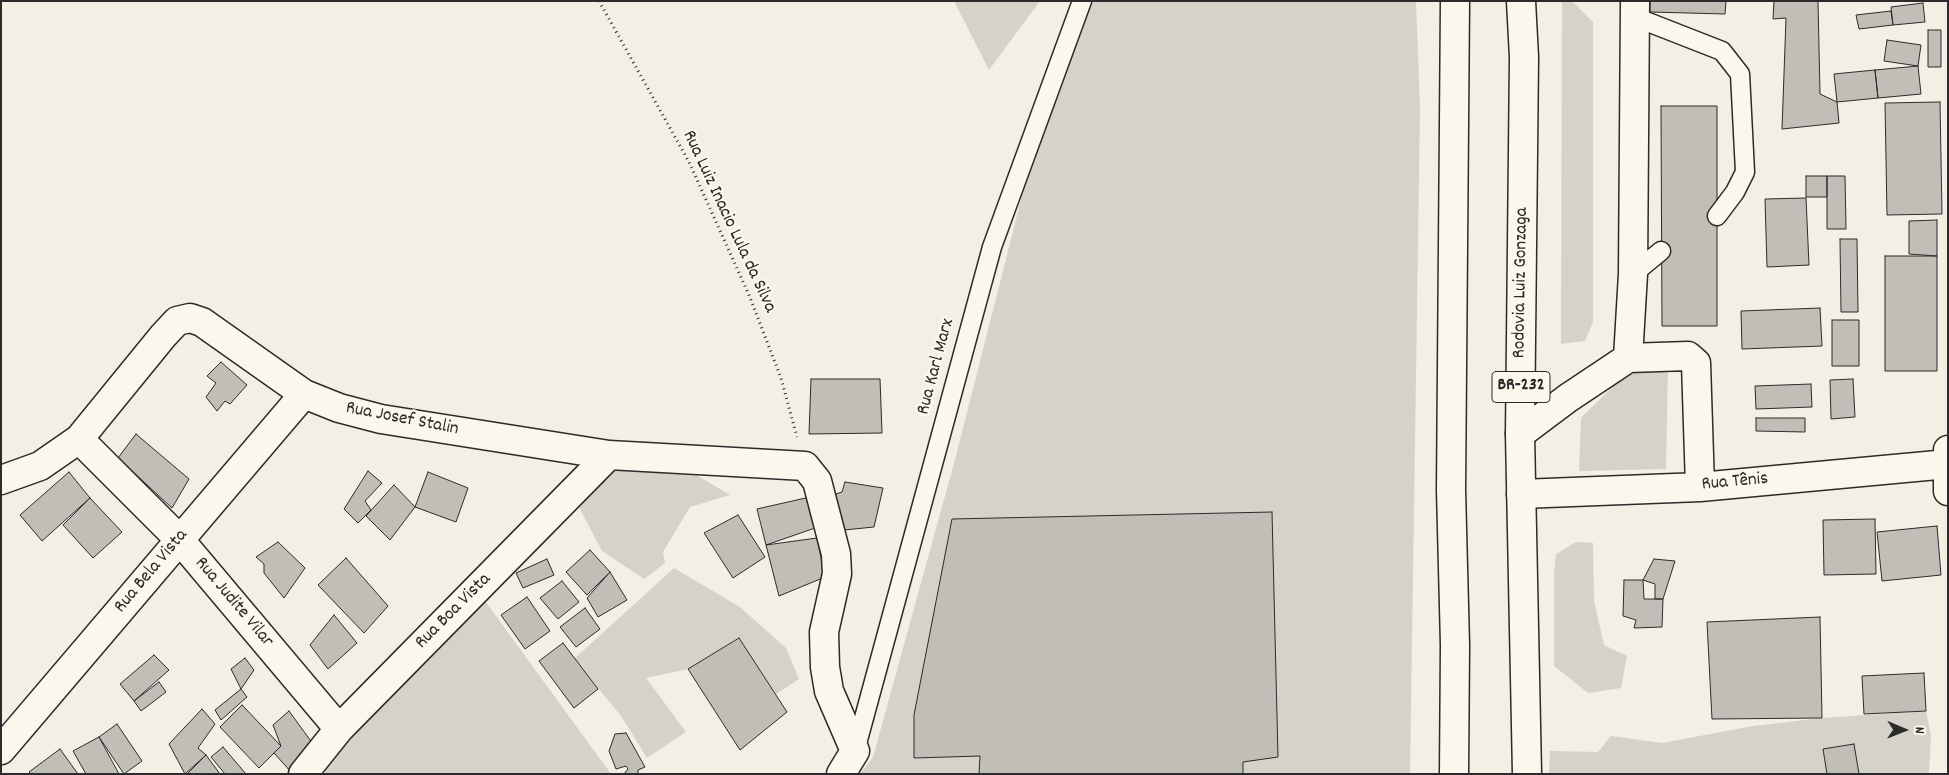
<!DOCTYPE html>
<meta charset="utf-8">
<style>
body{margin:0}
#map{position:relative;width:1949px;height:775px;overflow:hidden;background:#f3efe4;font-family:Dekko,sans-serif}
canvas{display:block}
.frame{position:absolute;inset:0;border:2px solid #2b2b2b;pointer-events:none}
.north{position:absolute;left:1879px;top:705px;width:50px;height:50px;-webkit-text-stroke:4px #fbf7ec;paint-order:stroke;rotate:91deg;font-size:14px;font-weight:700;line-height:20px;text-align:center;color:#2b2b2b}
.north::after{content:'';display:block;margin:auto;width:18px;height:22px;background:#2b2b2b;clip-path:polygon(50% 0,100% 100%,50% 72%,0 100%)}
</style>
<div id="map">
<canvas width="1949" height="775"></canvas>
<div class="frame"></div>
<div class="north">N</div>
</div>
<script>
const ctx = document.querySelector('canvas').getContext('2d');
ctx.lineJoin = 'round';
function fillPath(path, color) { ctx.fillStyle = color; ctx.fill(path, 'evenodd'); }
const toPath = rows => new Path2D(rows.map(r => 'M' + r).join(''));
function trace(path, color, width, dash) { ctx.strokeStyle = color; ctx.lineWidth = width; ctx.lineCap = dash ? 'butt' : 'round'; ctx.setLineDash(dash || []); ctx.stroke(path); }
function label(font, color, halo, rows, align = 'center') {
  ctx.font = font + ' Dekko,sans-serif'; ctx.lineWidth = 4.5; ctx.setLineDash([]); ctx.textBaseline = 'middle'; ctx.strokeStyle = halo; ctx.fillStyle = color; for (const [text, x, y, turn = 0] of rows) {
    ctx.save(); ctx.translate(x, y); ctx.rotate((+turn || 0) * Math.PI / 180); ctx.textAlign = isNaN(turn) ? turn : align; if (halo) ctx.strokeText(text, 0, 0); ctx.fillText(text, 0, 0); ctx.restore();
  }
}
fillPath(toPath([
 [954,1,1040,1,989,70],
 [1079,1,1416,1,1420,108,1410,774,860,774,873,757,956,456,1047,97],
 [1562,1,1572,1,1593,22,1593,322,1585,341,1561,344],
 [1668,362,1666,469,1579,471,1581,418,1636,363],
 [614,463,676,467,698,476,730,495,690,507,663,552,665,563,644,579,602,551,580,509,578,496],
 [1576,542,1593,543,1594,601,1604,645,1627,656,1621,688,1588,693,1554,666,1554,573,1556,554],
 [674,568,740,607,786,648,799,679,776,694,738,638,688,669,646,678,686,732,647,758,621,716,574,659],
 [485,601,611,774,327,774,321,766],
 [1926,711,1931,735,1929,774,1549,774,1550,751,1598,752,1611,736,1662,743,1753,726,1822,718]
]), '#d5d2c9');
const building = toPath([
 [1650,1,1726,1,1725,14,1650,12,1650,1],
 [1774,1,1818,1,1820,94,1837,102,1839,123,1782,129,1786,18,1773,19,1774,1],
 [1923,3,1925,22,1893,25,1891,7,1923,3],
 [1891,11,1893,25,1859,29,1856,15,1891,11],
 [1928,30,1941,30,1941,67,1928,67,1928,30],
 [1887,40,1921,45,1918,66,1884,61,1887,40],
 [1918,66,1921,94,1878,98,1875,70,1918,66],
 [1875,70,1878,98,1837,102,1834,74,1875,70],
 [1940,102,1942,214,1887,215,1885,103,1940,102],
 [1661,106,1717,106,1717,326,1662,326,1661,106],
 [1806,176,1827,176,1827,197,1806,197,1806,176],
 [1827,176,1845,176,1846,229,1827,229,1827,176],
 [1806,198,1809,265,1767,267,1765,199,1806,198],
 [1937,220,1937,256,1909,254,1909,221,1937,220],
 [1840,239,1857,239,1858,312,1841,312,1840,239],
 [1885,256,1937,256,1937,371,1885,371,1885,256],
 [1820,308,1822,346,1742,349,1741,311,1820,308],
 [1832,320,1859,320,1859,366,1832,366,1832,320],
 [221,362,247,385,230,404,225,401,217,411,206,397,216,383,207,376,221,362],
 [811,379,880,379,882,433,809,434,811,379],
 [1853,379,1855,417,1831,419,1830,380,1853,379],
 [1811,384,1812,407,1756,409,1755,386,1811,384],
 [1756,418,1805,418,1805,432,1756,431,1756,418],
 [136,434,189,479,172,508,118,458,136,434],
 [368,471,382,483,365,501,371,510,358,523,344,509,368,471],
 [69,472,90,498,42,541,20,515,69,472],
 [428,472,468,488,456,522,415,507,428,472],
 [845,482,883,488,874,527,844,530,833,495,842,492,845,482],
 [394,485,415,507,390,540,366,516,394,485],
 [810,497,818,527,766,545,757,509,810,497],
 [90,498,122,532,93,558,63,525,90,498],
 [1272,512,1278,757,1243,762,1243,774,979,774,980,756,914,758,914,715,952,519,1272,512],
 [738,515,765,557,733,578,704,533,738,515],
 [1875,519,1876,574,1824,575,1823,520,1875,519],
 [1937,526,1941,575,1882,581,1877,532,1937,526],
 [817,538,825,577,779,596,766,545,817,538],
 [278,542,305,568,284,598,264,573,264,564,256,557,278,542],
 [590,550,610,572,587,595,566,572,590,550],
 [346,558,388,606,364,633,318,585,346,558],
 [547,559,554,575,523,588,516,573,547,559],
 [1654,559,1675,561,1663,599,1655,599,1655,584,1643,580,1654,559],
 [610,572,627,600,598,617,587,598,610,572],
 [1624,580,1643,580,1644,599,1663,599,1662,627,1634,628,1636,620,1623,616,1624,580],
 [562,581,579,602,558,619,540,598,562,581],
 [527,597,550,631,525,649,501,615,527,597],
 [585,608,600,629,576,647,560,627,585,608],
 [334,615,357,643,328,669,310,645,334,615],
 [1820,617,1822,718,1712,719,1707,622,1820,617],
 [739,638,787,712,740,750,688,669,739,638],
 [563,643,598,689,574,708,539,661,563,643],
 [154,655,169,670,134,701,120,684,154,655],
 [245,658,254,670,241,689,231,669,245,658],
 [1924,673,1926,711,1864,714,1862,676,1924,673],
 [159,682,166,692,141,711,134,701,159,682],
 [241,689,247,697,221,720,215,710,241,689],
 [242,705,281,746,259,768,220,727,242,705],
 [202,709,215,724,198,748,206,755,185,774,169,744,202,709],
 [289,711,313,744,291,772,274,753,281,746,273,725,289,711],
 [117,724,142,761,124,774,99,737,117,724],
 [626,733,645,767,638,770,638,774,624,774,628,769,626,766,616,769,609,751,615,734,626,733],
 [99,737,119,774,86,774,73,751,99,737],
 [1854,744,1859,774,1827,774,1823,749,1854,744],
 [223,747,246,774,225,774,211,757,223,747],
 [60,749,78,774,31,774,29,772,60,749],
 [206,755,220,774,187,774,206,755]
]);
fillPath(building, '#c0beb6');
trace(building, '#2b2b2b', 1);
const service = toPath([
 [1635,17,1722,51,1740,74,1745,172,1735,192,1717,216],
 [1633,274,1661,251],
 [855,751,992,247,1082,1]
]);
const minor = toPath([
 [1628,358,1633,274,1635,1],
 [1520,434,1568,398,1628,358,1688,356,1696,363,1700,487],
 [79,439,179,539,339,729],
 [1948,450,1948,491],
 [1,480,40,466,79,439,163,336,177,321,190,318,202,322,304,394,339,408,381,419,609,455,805,466,817,481,836,554,837,574,824,632,825,667,829,691,855,751,841,774],
 [1521,494,1700,487,1948,464],
 [1,750,304,394],
 [303,774,339,729,609,455]
]);
const trunk = toPath([
 [1521,1,1524,57,1520,434,1527,774],
 [1454,774,1455,645,1451,490,1455,1]
]);
trace(service, '#2b2b2b', 21);
trace(minor, '#2b2b2b', 31);
trace(trunk, '#2b2b2b', 31);
trace(toPath([
 [599,1,689,162,749,295,781,378,797,437]
]), '#2b2b2b', 3, [1, 4]);
trace(service, '#fbf7ec', 18);
trace(minor, '#fbf7ec', 28);
trace(trunk, '#fbf7ec', 28);
for (const [x, y, w] of [
 [1521,387,58]
]) { const box = new Path2D(); box.roundRect(x - w / 2, y - 15.5, w, 31, 4); ctx.fillStyle = '#fbf7ec'; ctx.fill(box); trace(box, '#2b2b2b', 1); }
label('bold 18px', '#2b2b2b', null, [
 ["BR-232",1521,387]
]);
label('19px', '#2b2b2b', '#fbf7ec', [
 ["Rua Luiz Inacio Lula da Silva",728,222,65],
 ["Rodovia Luiz Gonzaga",1522,283,-89],
 ["Rua Karl Marx",937,367,-75],
 ["Rua Josef Stalin",402,420,11],
 ["Rua Tênis",1735,483,-5],
 ["Rua Bela Vista",152,572,-50],
 ["Rua Judite Vilar",233,603,50],
 ["Rua Boa Vista",454,612,-45]
]);
</script>
